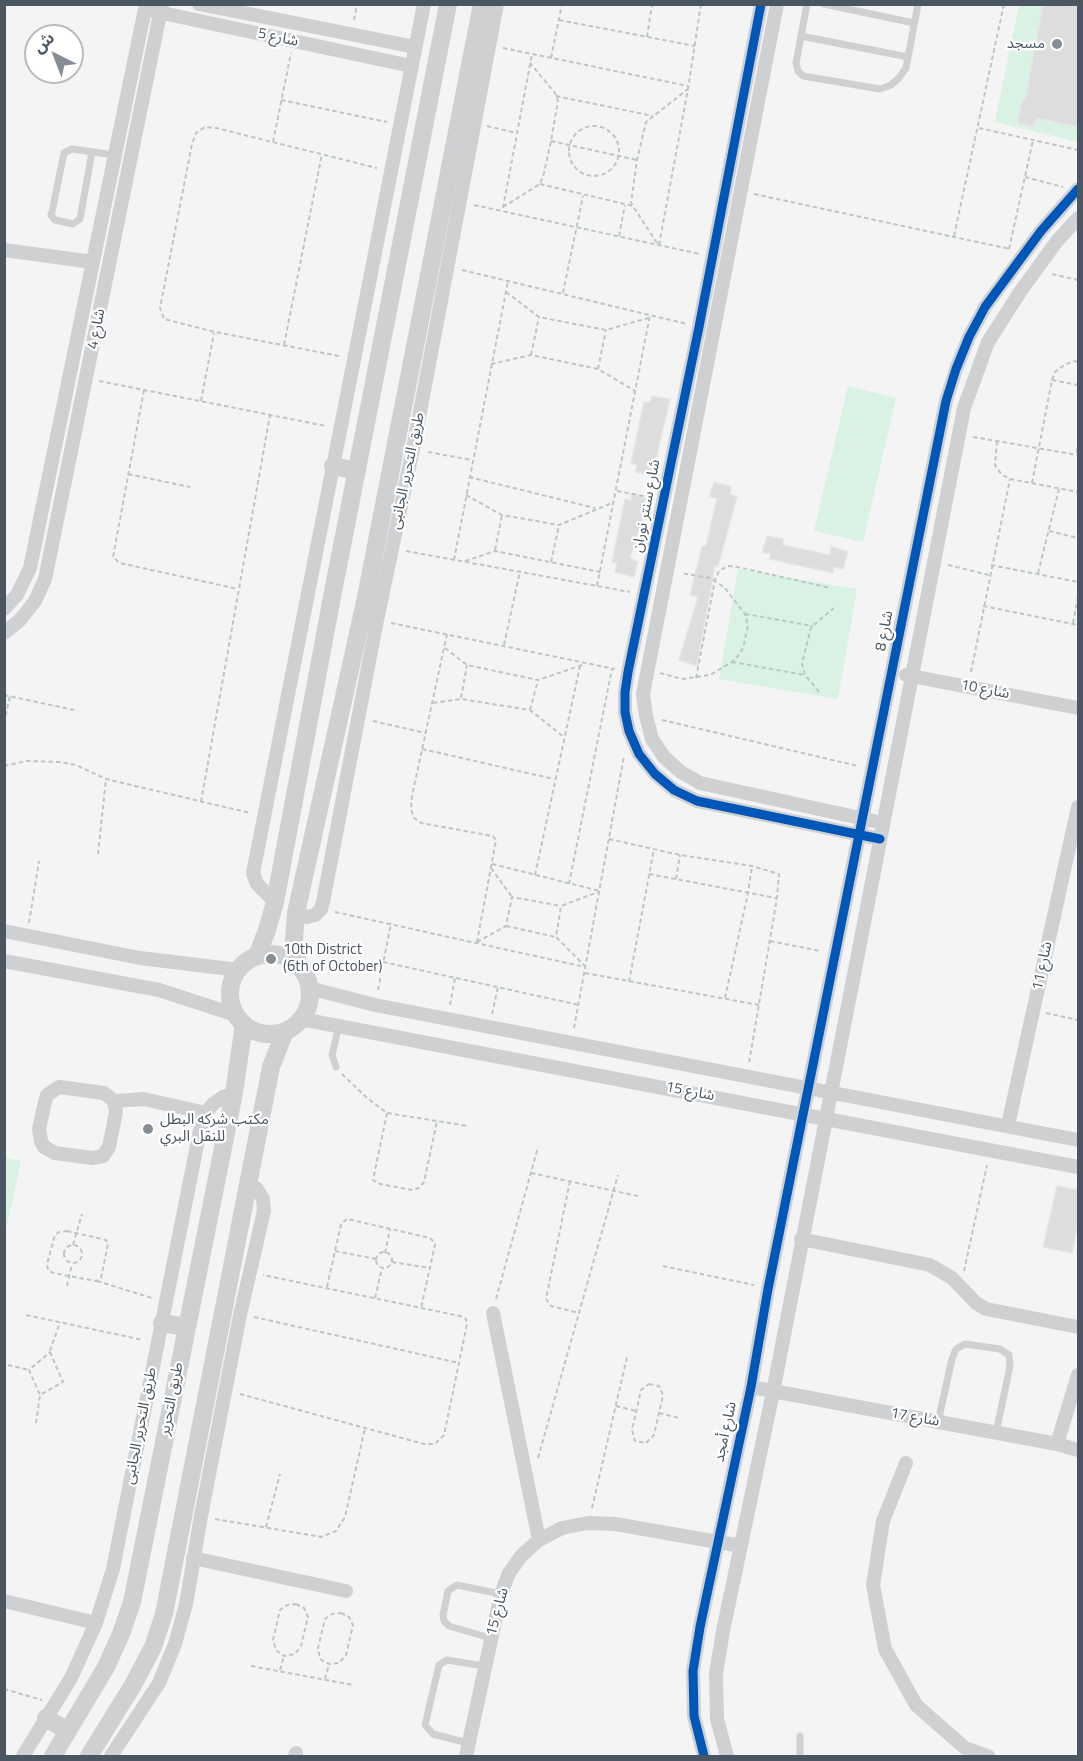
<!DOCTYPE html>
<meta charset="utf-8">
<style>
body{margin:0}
#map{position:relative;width:1083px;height:1761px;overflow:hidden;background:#f4f4f4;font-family:"Titillium Web","Noto Sans Arabic",sans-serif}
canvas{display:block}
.frame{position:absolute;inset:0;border:6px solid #4a5661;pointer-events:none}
.north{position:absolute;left:24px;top:24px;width:60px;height:60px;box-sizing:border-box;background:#fff;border:2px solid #b7bbc0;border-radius:50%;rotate:318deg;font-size:16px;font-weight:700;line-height:24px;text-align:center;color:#4a5661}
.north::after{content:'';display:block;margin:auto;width:21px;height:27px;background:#868d94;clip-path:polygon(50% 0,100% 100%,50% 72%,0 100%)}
</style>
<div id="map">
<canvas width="1083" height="1761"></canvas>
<div class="frame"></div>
<div class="north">ش</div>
</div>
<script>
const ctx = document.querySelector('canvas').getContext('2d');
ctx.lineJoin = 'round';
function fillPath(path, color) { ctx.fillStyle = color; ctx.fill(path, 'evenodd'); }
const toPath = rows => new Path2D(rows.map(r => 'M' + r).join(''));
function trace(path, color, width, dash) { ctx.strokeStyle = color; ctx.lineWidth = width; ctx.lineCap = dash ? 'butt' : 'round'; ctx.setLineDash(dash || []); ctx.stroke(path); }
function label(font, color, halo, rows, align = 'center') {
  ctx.font = font + ' "Titillium Web","Noto Sans Arabic",sans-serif'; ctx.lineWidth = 4.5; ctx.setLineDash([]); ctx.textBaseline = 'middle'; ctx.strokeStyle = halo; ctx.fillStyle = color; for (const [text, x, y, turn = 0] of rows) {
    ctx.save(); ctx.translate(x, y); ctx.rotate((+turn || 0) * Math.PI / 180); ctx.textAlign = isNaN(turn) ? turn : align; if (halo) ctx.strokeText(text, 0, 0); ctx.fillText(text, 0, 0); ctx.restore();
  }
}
fillPath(toPath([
 [1019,5,1078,5,1078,142,995,122],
 [848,386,896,398,863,542,814,531],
 [738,569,857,589,838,699,719,679],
 [5,1158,21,1161,6,1230,4,1230]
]), '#d9f2e3');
const building = toPath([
 [1043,4,1078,6,1078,127,1036,118,1034,127,1017,123,1022,100,1025,100,1043,4],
 [652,396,670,399,652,476,635,472,637,465,631,463,644,402,650,402,652,396],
 [714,482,731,487,730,494,737,497,718,566,715,566,697,666,679,660,698,597,690,595,702,546,706,546,717,498,709,497,714,482],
 [631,494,650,499,630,558,638,562,634,577,615,572,617,563,612,562,625,499,631,500,631,494],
 [767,536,783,539,783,545,830,555,831,546,848,552,843,569,834,567,833,573,770,559,770,553,762,553,767,536],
 [1057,1186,1078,1190,1078,1224,1072,1253,1043,1247,1057,1186]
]);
fillPath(building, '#ddddde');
trace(building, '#e5e6e7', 1.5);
trace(toPath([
 [354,20,357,4],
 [559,20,695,46],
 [647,37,652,4],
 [503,48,688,86],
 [551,58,562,4],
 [556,96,653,116],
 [281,100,387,122],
 '569 151a25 25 0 1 1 50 0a25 25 0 1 1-50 0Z',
 [487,126,516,133],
 [979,128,1078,150],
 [551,141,637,160],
 [273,142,291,53],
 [1025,177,1063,187],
 [540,184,633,206],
 [754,194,1010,249],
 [474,205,700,254],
 [503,207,540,184,544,173,551,141,558,101,555,93,530,63],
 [503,208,532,54],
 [619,236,625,205],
 [954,236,1004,4],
 [657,243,631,203,637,160,646,122,688,89],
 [659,245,688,89,701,4],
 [1009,249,1033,140],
 [462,270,687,324],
 [1052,274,1078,280],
 [506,292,539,317,606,330,648,318],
 [563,293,583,196],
 [284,345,322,154],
 [531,355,539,317],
 [339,356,215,332,164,319,160,308,192,144,196,133,205,127,216,128,377,168],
 [491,364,531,355,598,369,635,391],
 [598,369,606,330],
 [1052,380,1078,385],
 [99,381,326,426],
 [144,390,113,557,120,563,238,589],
 [201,401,214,333],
 [973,437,1078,455],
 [997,441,995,465,1001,474,1010,479,1078,492],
 [428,452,472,460],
 [1077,453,1078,444],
 [128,474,190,487],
 [469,477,595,508],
 [1032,483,1052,380,1055,372,1064,365,1074,361,1078,362],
 [617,491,649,497],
 [466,495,502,515,559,525,612,503],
 [1049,531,1078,538],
 [495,550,502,515],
 [406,551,630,592],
 [454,560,508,281],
 [465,561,495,551,600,572],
 [551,562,559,525],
 [948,565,989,575],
 [991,565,1078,582],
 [1038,573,1059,489],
 [597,586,650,315],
 [983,606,1078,625],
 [745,614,813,626],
 [391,623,615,669],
 [1073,623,1078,597],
 [447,634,412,796,411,809,414,818,421,823,493,836,496,840,477,942],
 [504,645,520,571],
 [445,648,467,665,538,680,585,664],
 [732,662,805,675],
 [971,672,1010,479],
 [660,673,682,679,710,675,732,662,738,656,743,648,748,626,745,614,724,587,710,578,681,573],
 [696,678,715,580,719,571,728,566,738,567,830,588],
 [819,692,805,675,802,664,811,627,834,608],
 [4,695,74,710],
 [461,698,467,665],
 [433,703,461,699,530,710,564,737],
 [530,710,538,680],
 [662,720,858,766],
 [373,721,426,733],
 [4,723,10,696],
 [422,749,554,779],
 [4,766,27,761,60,762,76,765,106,779,250,813],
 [201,802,270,415],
 [609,839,680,855,752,866,779,874,777,898,749,1063],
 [98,854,106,779],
 [492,864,600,891],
 [491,868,512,897],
 [649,874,776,898],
 [535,875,580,666],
 [676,879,680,855],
 [569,884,612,669],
 [335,912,585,967],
 [29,923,39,861],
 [506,926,556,937],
 [770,941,820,951],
 [477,942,506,926,512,897,561,906],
 [383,962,579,1005],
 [586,967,556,937,561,906,598,892],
 [585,973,759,1005],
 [629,982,654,849],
 [378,990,391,923],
 [725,998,748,893,752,866],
 [450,1005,455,978],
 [1046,1013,1078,1020],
 [492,1014,498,987],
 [574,1028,624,756],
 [342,1074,366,1097,387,1113,468,1126],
 [387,1113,373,1180,380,1184,412,1190,419,1188,424,1182,437,1121],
 [531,1173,638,1196],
 [570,1181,546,1299,551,1306,579,1313],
 [67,1231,106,1240,108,1244,101,1278,96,1281,53,1273,48,1270,47,1264,55,1235,59,1232,67,1231],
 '64 1254a9 9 0 1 1 18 0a9 9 0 1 1-18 0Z',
 [73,1245,82,1214],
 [335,1251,376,1259],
 '376 1260a8 8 0 1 1 16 0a8 8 0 1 1-16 0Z',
 [385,1253,390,1229],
 [392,1262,430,1268],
 [663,1266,754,1285],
 [964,1271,987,1165],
 [97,1281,152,1298],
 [67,1286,72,1264],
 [327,1287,341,1224,347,1219,430,1238,434,1242,435,1245,421,1308],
 [375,1298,382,1268],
 [496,1299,538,1147],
 [26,1315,143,1340],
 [254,1317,459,1363],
 [50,1351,60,1322],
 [50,1352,63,1382,40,1395,29,1370,50,1352],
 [8,1365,29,1370],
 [649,1384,659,1386,663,1395,654,1435,646,1443,635,1441,632,1430,641,1390,649,1384],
 [240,1394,424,1444,435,1444,444,1435,467,1324,466,1319,460,1316,263,1275],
 [616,1406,636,1411],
 [659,1413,679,1418],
 [36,1423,40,1395],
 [538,1458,618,1175],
 [592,1508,627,1357],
 [215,1519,321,1537,336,1531,345,1517,365,1428],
 [266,1527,280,1474],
 [296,1604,304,1608,308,1617,301,1646,295,1654,284,1656,276,1650,273,1640,280,1610,287,1605,296,1604],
 [341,1613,349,1617,353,1625,346,1655,339,1663,329,1664,320,1659,318,1648,325,1619,332,1614,341,1613],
 [251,1666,353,1685],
 [280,1670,284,1656],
 [325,1679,329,1664],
 [4,1689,42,1700]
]), '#bcc7c4', 2, [4.5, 3]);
trace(toPath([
 [807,4,796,63,798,71,803,76,880,89,891,85,899,78,906,68,918,4],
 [824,4,914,23],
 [801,36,908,57],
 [92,152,80,219,73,224,55,220,51,215,52,212,64,153,72,149,115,155],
 [336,1067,332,1055,339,1025],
 [938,1422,952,1359,956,1349,965,1344,1000,1349,1009,1355,1010,1366,996,1433],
 [490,1638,449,1626,444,1621,443,1615,448,1591,457,1585,501,1594],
 [468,1743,433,1734,425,1725,439,1665,447,1660,484,1666],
 [800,1756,800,1736]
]), '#ced0d2', 7);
trace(toPath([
 [199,4,415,47],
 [761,4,699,327,628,672,625,692,625,712,629,731,639,754,655,774,674,790,697,801,880,839],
 [777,4,643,694,646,716,652,739,664,757,681,772,700,783,883,823],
 [153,11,411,66],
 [4,250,93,262],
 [4,609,17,595,30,568,146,4],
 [4,633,20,620,35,601,45,579,162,4],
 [906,675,1078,708],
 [275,902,257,884,253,873,424,4],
 [296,913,307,917,315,915,321,909,323,902,377,620,413,449,497,4],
 [4,931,140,958,239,970],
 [4,961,159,990,236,1015],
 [309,988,375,1005,1078,1140],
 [301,1019,1078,1167],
 [59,1087,104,1093,114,1101,116,1112,109,1147,103,1156,92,1158,55,1153,44,1147,41,1141,39,1129,45,1102,47,1095,59,1087],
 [114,1101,144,1099,206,1113],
 [1008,1125,1078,807],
 [801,1239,930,1265,952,1278,976,1303,986,1309,1078,1327],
 [493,1313,539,1540],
 [751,1387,1057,1444,1078,1450],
 [1057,1444,1078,1375],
 [906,1463,883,1521,873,1585,885,1649,916,1705,965,1748,988,1756],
 [193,1558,346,1591],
 [4,1601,96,1623],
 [23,1756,71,1678,96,1623,113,1569,200,1130,206,1113,213,1104,223,1097,234,1093],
 [111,1756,159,1683,175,1644,186,1604,201,1516,240,1315,264,1211,263,1199,257,1189,248,1182],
 [295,1756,296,1753],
 [466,1756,501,1594,509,1573,522,1555,539,1540,562,1528,588,1523,615,1524,741,1546],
 [704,1756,694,1716,693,1671,700,1627,751,1387,768,1289,946,401,956,369,969,337,985,307,1041,231,1078,189],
 [727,1756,717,1719,716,1674,723,1631,773,1392,964,408,988,342,1020,292,1057,241,1078,218]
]), '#ced0d2', 14);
trace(toPath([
 [333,466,357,471],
 '230 994a40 40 0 1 1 80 0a40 40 0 1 1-80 0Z',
 [257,956,267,930,275,902,332,597,448,4],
 [298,966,294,940,296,913,365,602,482,4],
 [162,1323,186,1327],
 [46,1718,68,1731],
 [53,1756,106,1667,121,1634,132,1602,234,1093,244,1024],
 [89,1756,133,1685,153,1647,164,1614,271,1067,285,1031]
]), '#ced0d2', 18);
trace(toPath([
 [761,4,699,327,628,672,625,692,625,712,629,731,639,754,655,774,674,790,697,801,880,839],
 [704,1756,694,1716,693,1671,700,1627,751,1387,768,1289,946,401,956,369,969,337,985,307,1041,231,1078,189]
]), '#0057b8', 9);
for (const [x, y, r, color] of [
 [1057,44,6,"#868d94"],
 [271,959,6,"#868d94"],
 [148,1129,6,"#868d94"]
]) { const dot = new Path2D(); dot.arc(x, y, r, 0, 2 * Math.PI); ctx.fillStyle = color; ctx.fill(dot); trace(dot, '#fff', 2); }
label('15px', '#4a5661', '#fff', [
 ["شارع 5",278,38,12],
 ["شارع 4",97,329,-79],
 ["طريق التحرير الجانبى",408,471,-78],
 ["شارع سنتر نوران",647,506,-79],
 ["شارع 8",885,631,-79],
 ["شارع 10",985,690,11],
 ["شارع 11",1043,966,-78],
 ["شارع 15",690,1092,11],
 ["طريق التحرير",172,1399,-79],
 ["شارع 17",915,1418,10],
 ["طريق التحرير الجانبى",141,1426,-79],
 ["شارع أمجد",726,1432,-78],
 ["شارع 15",498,1612,-75]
]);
label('15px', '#4a5661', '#fff', [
 ["مسجد",1045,44,"right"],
 ["10th District",283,950],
 ["(6th of October)",283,967],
 ["مكتب شركه البطل",160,1120],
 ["للنقل البري",160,1137]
], 'left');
</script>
